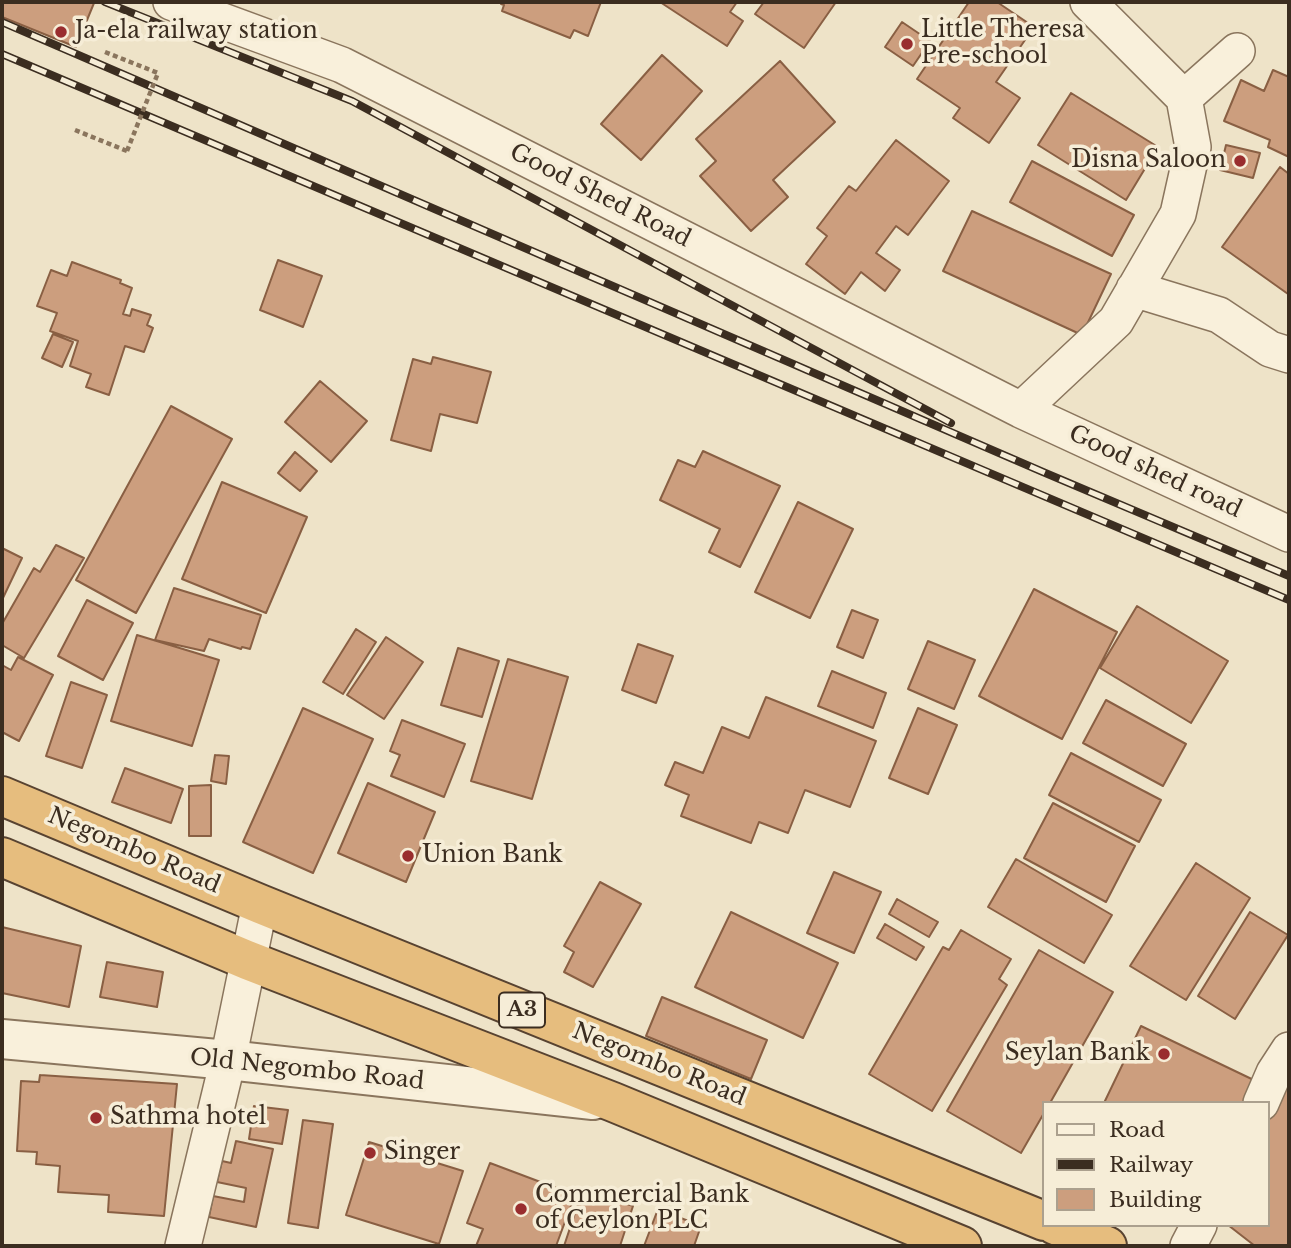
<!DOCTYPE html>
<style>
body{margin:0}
#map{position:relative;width:1291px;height:1248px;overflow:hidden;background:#eee3c8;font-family:"Libre Baskerville",serif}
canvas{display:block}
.frame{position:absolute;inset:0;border:4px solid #3b2d20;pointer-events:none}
.legend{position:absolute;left:1042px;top:1101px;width:228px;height:126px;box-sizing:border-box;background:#f6edd7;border:2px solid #aba08e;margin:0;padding:9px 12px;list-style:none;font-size:21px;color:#3b2d20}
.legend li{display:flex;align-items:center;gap:14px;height:35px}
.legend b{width:35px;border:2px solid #aba08e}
</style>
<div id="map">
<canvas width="1291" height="1248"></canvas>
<div class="frame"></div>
<ul class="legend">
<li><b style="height:9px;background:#f9f0db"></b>Road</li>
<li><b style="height:9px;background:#3b2d20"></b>Railway</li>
<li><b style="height:19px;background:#cc9e7e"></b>Building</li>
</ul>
</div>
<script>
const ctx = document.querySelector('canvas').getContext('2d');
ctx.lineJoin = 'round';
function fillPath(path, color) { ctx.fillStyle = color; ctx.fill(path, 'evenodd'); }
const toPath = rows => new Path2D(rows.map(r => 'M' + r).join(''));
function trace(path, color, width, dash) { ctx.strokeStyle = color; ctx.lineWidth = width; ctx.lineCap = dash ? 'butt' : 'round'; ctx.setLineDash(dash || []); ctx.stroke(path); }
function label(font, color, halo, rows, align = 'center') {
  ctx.font = font + ' "Libre Baskerville",serif'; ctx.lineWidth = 7; ctx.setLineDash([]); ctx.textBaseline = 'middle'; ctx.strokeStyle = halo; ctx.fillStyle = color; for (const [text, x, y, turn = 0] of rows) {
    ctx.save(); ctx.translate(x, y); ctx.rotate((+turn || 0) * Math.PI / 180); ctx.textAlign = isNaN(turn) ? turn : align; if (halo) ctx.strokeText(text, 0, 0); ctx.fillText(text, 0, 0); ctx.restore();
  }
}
const building = toPath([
 [2,2,92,2,94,3,76,47,2,17,2,2],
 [502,2,601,2,588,36,574,30,570,38,502,11,504,5,501,4,502,2],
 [660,2,737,2,730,12,743,21,727,46,660,2],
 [764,2,836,2,804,48,755,14,764,2],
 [969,2,997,2,1034,27,996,82,1020,98,989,143,953,118,960,108,917,79,969,2],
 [902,22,930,41,913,66,885,47,902,22],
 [662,55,702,91,641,160,601,124,662,55],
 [780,61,835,122,773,180,788,197,751,231,700,176,716,161,696,139,780,61],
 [1273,70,1289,77,1289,157,1268,147,1270,140,1224,121,1241,80,1264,91,1273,70],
 [1071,93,1158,147,1126,200,1038,145,1071,93],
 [896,140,949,181,908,235,896,226,876,253,900,270,885,291,861,272,845,294,806,264,827,236,817,228,849,186,856,191,896,140],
 [1226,145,1260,153,1253,178,1220,170,1226,145],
 [1032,161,1134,215,1112,256,1010,202,1032,161],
 [1280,167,1289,174,1288,294,1222,247,1280,167],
 [972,211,1111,274,1082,335,943,271,972,211],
 [278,260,322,276,303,327,260,310,278,260],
 [72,262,121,280,120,283,132,288,123,314,130,316,132,309,151,315,147,325,153,328,144,352,125,346,109,395,86,387,91,374,70,366,78,341,50,331,57,313,37,306,51,270,67,276,72,262],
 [53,334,73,342,62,367,42,358,53,334],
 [433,357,491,372,477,423,440,414,431,451,391,440,413,359,431,364,433,357],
 [320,381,367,421,331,462,285,422,320,381],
 [171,406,232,439,136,613,76,580,171,406],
 [703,451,780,486,740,567,709,552,720,529,660,500,678,460,695,467,703,451],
 [295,452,317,471,300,491,278,473,295,452],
 [222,482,307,517,266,613,182,579,222,482],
 [798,502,853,529,810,618,755,592,798,502],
 [56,545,84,558,24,658,2,645,2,624,34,568,40,572,56,545],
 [2,548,22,558,2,600,2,548],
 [174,588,261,615,250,649,242,647,241,649,209,639,204,651,155,640,174,588],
 [1034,589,1117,632,1062,739,979,696,1034,589],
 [87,600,133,623,103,680,58,656,87,600],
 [1137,606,1228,661,1191,723,1100,668,1137,606],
 [852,610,878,620,863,658,837,647,852,610],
 [356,629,376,642,343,694,323,682,356,629],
 [137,635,219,660,192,746,111,721,137,635],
 [386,637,423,662,384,719,347,695,386,637],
 [928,641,975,660,954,709,908,689,928,641],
 [638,644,673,656,656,703,622,690,638,644],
 [458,648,499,661,482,717,441,705,458,648],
 [18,657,53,675,19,741,2,732,2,665,11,670,18,657],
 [508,659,568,677,532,799,471,781,508,659],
 [832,671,886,693,873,728,818,706,832,671],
 [71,682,107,695,82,768,46,756,71,682],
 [766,697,876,741,850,807,805,790,788,833,759,822,751,843,681,816,689,795,665,785,675,762,703,773,722,727,749,738,766,697],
 [1106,700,1186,744,1163,786,1083,743,1106,700],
 [303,708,373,739,313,873,243,842,303,708],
 [918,708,957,725,928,794,889,778,918,708],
 [402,720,465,744,444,797,391,776,400,755,390,751,402,720],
 [1071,753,1161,800,1139,842,1049,795,1071,753],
 [215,755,229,756,226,784,211,781,215,755],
 [125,768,183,789,171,823,112,802,125,768],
 [368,783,435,812,406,882,338,853,368,783],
 [211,785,211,836,189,836,189,786,211,785],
 [1053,803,1135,846,1106,902,1024,858,1053,803],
 [1016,859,1112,915,1084,963,988,907,1016,859],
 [1196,863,1250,898,1186,1000,1130,966,1196,863],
 [834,872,881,892,854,953,807,933,834,872],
 [600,882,641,904,593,987,564,972,574,952,564,946,600,882],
 [897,899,938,922,929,937,889,914,897,899],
 [731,912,838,963,803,1038,695,987,731,912],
 [1250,912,1288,935,1235,1019,1198,996,1250,912],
 [885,924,924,947,916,960,877,938,885,924],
 [2,927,81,946,69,1007,2,993,2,927],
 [961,930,1011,959,999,979,1007,985,932,1111,869,1074,943,947,949,950,961,930],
 [1039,950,1113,992,1050,1103,1044,1103,1044,1113,1021,1153,947,1111,1039,950],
 [107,962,163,972,157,1007,100,997,107,962],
 [662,997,767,1040,751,1079,646,1036,662,997],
 [1141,1026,1260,1083,1251,1103,1104,1103,1141,1026],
 [1289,1066,1289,1246,1255,1246,1228,1225,1268,1225,1268,1103,1289,1066],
 [40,1075,177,1084,164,1216,108,1212,109,1195,58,1192,60,1166,36,1164,37,1152,17,1151,21,1081,39,1082,40,1075],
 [254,1106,288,1110,282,1144,249,1139,254,1106],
 [303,1120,333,1124,318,1228,288,1223,303,1120],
 [236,1141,273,1149,256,1227,209,1217,213,1196,244,1202,246,1188,217,1182,222,1161,231,1163,236,1141],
 [369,1142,463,1171,439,1244,346,1215,369,1142],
 [490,1163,575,1195,556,1246,476,1246,483,1229,467,1223,490,1163],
 [583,1189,633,1206,620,1246,564,1246,583,1189],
 [658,1209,701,1226,694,1246,644,1246,658,1209]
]);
fillPath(building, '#cc9e7e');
trace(building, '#895f43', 2);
const minor = toPath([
 [171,2,342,65,1021,410,1289,534],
 [1184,98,1237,51],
 [1134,289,1219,315,1270,349,1289,355],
 [1021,410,1116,321,1178,214,1193,147,1184,98,1088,2],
 [1261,1103,1274,1073,1289,1050],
 [183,1246,228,1060,260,904],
 [1188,1246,1199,1225]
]);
const tertiary = toPath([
 [2,1039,228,1060,593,1100]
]);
const trunk = toPath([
 [2,796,260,904,1044,1221],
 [2,857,247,960,613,1102,962,1246],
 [1055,1225,1107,1246]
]);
trace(minor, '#8a755d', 38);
trace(tertiary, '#8a755d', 42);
trace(trunk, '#584331', 42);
trace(toPath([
 [105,52,158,73],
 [75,130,127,151]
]), '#8a755d', 4.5, [5, 3.5]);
trace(minor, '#f9f0db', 35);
trace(tertiary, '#f9f0db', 38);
trace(trunk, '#e6bd7e', 38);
const rail = toPath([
 [105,2,352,101,951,423],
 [2,22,1043,472,1289,576],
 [2,54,1289,600]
]);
trace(rail, '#3b2d20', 8);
trace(rail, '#f6edd7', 5, [16]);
trace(toPath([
 [127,151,158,73]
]), '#8a755d', 4.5, [5, 3.5]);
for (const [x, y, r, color] of [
 [61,32,7,"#992d2e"],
 [907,44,7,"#992d2e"],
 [1240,161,7,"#992d2e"],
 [408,856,7,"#992d2e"],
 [1164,1054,7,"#992d2e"],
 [96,1118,7,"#992d2e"],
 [370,1153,7,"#992d2e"],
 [521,1209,7,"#992d2e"]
]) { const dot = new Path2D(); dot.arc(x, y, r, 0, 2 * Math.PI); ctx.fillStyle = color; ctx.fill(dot); trace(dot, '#f6edd7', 2.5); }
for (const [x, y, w] of [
 [522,1010,46]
]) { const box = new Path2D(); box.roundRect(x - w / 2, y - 17.5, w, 35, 5); ctx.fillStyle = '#f6edd7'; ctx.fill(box); trace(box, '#3b2d20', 2); }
label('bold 21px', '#3b2d20', null, [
 ["A3",522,1010]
]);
label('23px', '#3b2d20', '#f6edd7', [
 ["Little Theresa",921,31],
 ["Pre-school",921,57],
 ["Ja-ela railway station",75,32],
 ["Disna Saloon",1226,161,"right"],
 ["Union Bank",422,856],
 ["Seylan Bank",1150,1054,"right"],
 ["Sathma hotel",110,1118],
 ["Singer",384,1153],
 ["Commercial Bank",535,1196],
 ["of Ceylon PLC",535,1222]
], 'left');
label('23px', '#3b2d20', '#f6edd7', [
 ["Good Shed Road",600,196,27],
 ["Good shed road",1155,472,25],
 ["Negombo Road",134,851,23],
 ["Negombo Road",659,1065,22],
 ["Old Negombo Road",307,1070,6]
]);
</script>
